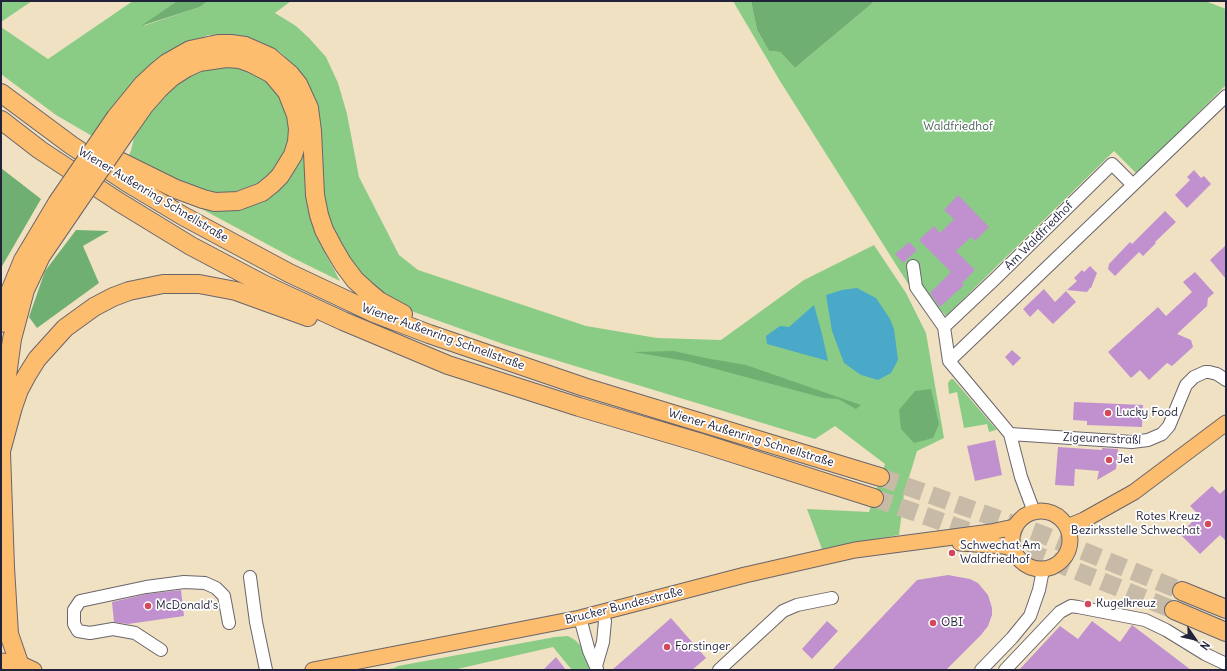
<!DOCTYPE html>
<meta charset="utf-8">
<style>
body{margin:0}
#map{position:relative;width:1227px;height:671px;overflow:hidden;background:#f0e1c3;font-family:Delius,sans-serif}
canvas{display:block}
.frame{position:absolute;inset:0;border:2px solid #22223b;pointer-events:none}
.north{position:absolute;left:1175px;top:619px;width:40px;height:40px;-webkit-text-stroke:3px #fff;paint-order:stroke;rotate:124deg;font-size:11px;font-weight:700;line-height:16px;text-align:center;color:#22223b}
.north::after{content:'';display:block;margin:auto;width:14px;height:18px;background:#22223b;clip-path:polygon(50% 0,100% 100%,50% 72%,0 100%)}
</style>
<div id="map">
<canvas width="1227" height="671"></canvas>
<div class="frame"></div>
<div class="north">N</div>
</div>
<script>
const ctx = document.querySelector('canvas').getContext('2d');
ctx.lineJoin = 'round';
function fillPath(path, color) { ctx.fillStyle = color; ctx.fill(path, 'evenodd'); }
const toPath = rows => new Path2D(rows.map(r => 'M' + r).join(''));
function trace(path, color, width, dash) { ctx.strokeStyle = color; ctx.lineWidth = width; ctx.lineCap = dash ? 'butt' : 'round'; ctx.setLineDash(dash || []); ctx.stroke(path); }
function label(font, color, halo, rows, align = 'center') {
  ctx.font = font + ' Delius,sans-serif'; ctx.lineWidth = 3.5; ctx.setLineDash([]); ctx.textBaseline = 'middle'; ctx.strokeStyle = halo; ctx.fillStyle = color; for (const [text, x, y, turn = 0] of rows) {
    ctx.save(); ctx.translate(x, y); ctx.rotate((+turn || 0) * Math.PI / 180); ctx.textAlign = isNaN(turn) ? turn : align; if (halo) ctx.strokeText(text, 0, 0); ctx.fillText(text, 0, 0); ctx.restore();
  }
}
fillPath(toPath([
 [1,1,32,1,1,22],
 [133,1,177,1,143,26,200,7,208,1,291,1,275,13,296,26,309,38,326,57,338,83,347,114,359,177,399,255,418,270,586,326,657,338,721,340,804,280,874,245,906,293,926,333,944,438,917,451,904,494,899,535,822,549,807,509,869,512,885,464,835,426,815,439,506,345,414,312,376,292,357,275,326,217,308,86,294,65,279,51,258,41,230,34,208,35,169,53,143,72,108,113,92,136,56,115,1,74,1,27,48,59],
 [733,1,751,1,757,30,769,51,780,52,795,68,875,1,1205,1,1226,9,1226,85,1137,174,1114,151,946,316,919,285,912,290,780,81],
 [216,64,254,70,284,94,291,118,287,154,273,176,244,193,222,196,194,189,128,157,131,151,134,138,138,132,134,129,168,87,194,70],
 [303,136,309,212,322,247,340,281,291,257,198,207,237,207,264,198],
 [951,379,953,379,996,429,996,430,989,432,987,424,964,428,957,392,949,394,948,383],
 [568,636,575,640,581,646,590,662,590,670,572,670,553,647,453,670,383,670,394,668,398,666,555,637]
]), '#8acc85');
fillPath(toPath([
 [177,1,208,1,200,7,141,26],
 [751,1,875,1,795,68,780,52,769,51,757,30],
 [1,168,41,199,1,268],
 [76,230,109,231,83,246,99,283,37,328,29,317,45,271],
 [674,351,705,358,746,365,861,405,856,409,838,399,824,398,686,361,633,352],
 [931,389,939,424,933,438,914,443,901,429,899,410,915,391]
]), '#6fb072');
fillPath(toPath([
 [857,288,876,298,890,319,894,329,898,360,891,373,878,380,861,375,844,363,832,331,826,295,842,290],
 [814,305,822,334,828,361,767,344,766,336,780,326,789,327]
]), '#4aa8c9');
fillPath(toPath([
 [1194,170,1201,178,1204,176,1211,184,1187,208,1175,195,1190,180,1187,177],
 [958,195,989,227,975,241,971,237,956,251,975,270,962,283,964,285,940,307,930,293,951,272,919,240,934,226,940,233,954,219,944,210],
 [1165,211,1176,222,1155,242,1156,243,1143,256,1139,252,1115,276,1108,269,1109,264,1130,242,1132,244],
 [909,242,917,250,903,263,895,254],
 [1226,245,1226,279,1210,260],
 [1090,266,1097,273,1091,288,1090,288,1087,292,1067,290,1077,281,1074,278,1082,270,1084,272],
 [1195,272,1214,293,1208,298,1207,306,1177,334,1191,340,1193,347,1172,366,1167,363,1149,380,1140,370,1131,378,1108,352,1158,307,1166,316,1192,292,1183,282],
 [1044,289,1055,302,1066,291,1076,302,1053,324,1038,309,1030,317,1023,309],
 [1012,350,1021,358,1013,366,1005,357],
 [1074,402,1143,405,1142,427,1087,425,1087,421,1073,420],
 [995,440,1002,475,975,481,967,446],
 [1058,447,1102,450,1102,448,1118,449,1116,469,1097,480,1099,471,1075,469,1074,486,1055,485],
 [1212,486,1220,494,1226,488,1226,541,1220,535,1200,554,1180,534,1199,515,1190,506],
 [948,575,970,579,978,583,988,595,992,608,992,615,988,626,981,635,946,670,832,670,917,580],
 [181,590,184,616,128,624,114,622,112,602,147,594],
 [671,618,706,658,692,670,612,670],
 [827,621,838,631,812,659,802,649],
 [1092,621,1120,642,1132,625,1191,670,1019,670,1060,626,1078,639],
 [556,657,566,670,543,670]
]), '#c091ce');
trace(toPath([
 [880,477,1041,534,1182,591],
 [874,498,1034,554,1174,610]
]), '#c7bba8', 18, [18, 9]);
const minor = toPath([
 [913,266,916,287,944,327,949,361,1010,434,1021,477,1034,512],
 [944,327,995,279,1112,164,1133,185],
 [949,361,1226,96],
 [1010,434,1132,442,1148,440,1162,434,1169,426,1186,385,1194,377,1205,372,1209,372,1217,374,1226,380],
 [250,577,256,622,266,670],
 [580,618,589,651,597,669],
 [161,650,135,633,113,629,90,633,78,631,74,624,74,610,80,601,146,587,184,582,205,583,216,588,224,596,229,623],
 [596,666,603,642,605,621,602,613],
 [719,670,783,611,797,605,832,598],
 [981,670,1012,638,1030,616,1039,590,1043,570],
 [1005,670,1060,612,1071,606,1078,607,1145,620,1166,630,1205,654,1226,664]
]);
const major = toPath([
 '1012 540a29 29 0 1 1 58 0a29 29 0 1 1-58 0Z',
 [1067,527,1084,520,1134,492,1226,423],
 [960,543,1004,546,1013,549],
 [1,661,19,663,34,670],
 [313,670,580,618,745,575,855,550,991,532,1014,527]
]);
const highway = toPath([
 [1,93,71,145,128,183,183,216,289,273,374,313,429,334,584,387,880,477],
 [116,117,143,84,156,72,167,63,190,50,218,44,231,44,245,46,270,57,290,74,298,84,309,108,312,131,315,195,319,215,324,230,333,247,343,264,355,280,366,290,379,301,403,314],
 [1,120,40,150,119,202,191,246,263,284,343,321,448,365,579,407,701,443,874,498],
 [97,150,176,189,203,199,215,202,238,201,262,192,272,184,280,176,293,155,297,142,298,129,296,115,287,92,272,74,251,63,240,59,226,58,199,62,186,68,172,77,159,89,144,106,130,126],
 [1,323,7,299,23,260,57,203],
 [1,420,12,339,25,290,41,256,71,212],
 [1,451,13,407,19,390,27,375,37,359,65,328,94,307,113,297,129,291,163,284,199,284,236,291,308,317],
 [1,452,5,567,9,634,19,663],
 [1182,591,1226,609],
 [1174,610,1226,632]
]);
trace(minor, '#6a656b', 14);
trace(major, '#6a656b', 17);
trace(highway, '#6a656b', 20);
trace(minor, '#fff', 12);
trace(major, '#fcbd6f', 15);
trace(highway, '#fcbd6f', 18);
const highwayBridge = toPath([
 [57,203,116,117],
 [71,212,130,126]
]);
trace(highwayBridge, '#6a656b', 20, []);
trace(highwayBridge, '#fcbd6f', 18);
for (const [x, y, r, color] of [
 [1108,413,4,"#d1495b"],
 [1109,460,4,"#d1495b"],
 [1208,524,4,"#d1495b"],
 [952,553,4,"#d1495b"],
 [1088,604,4,"#d1495b"],
 [148,606,4,"#d1495b"],
 [933,623,4,"#d1495b"],
 [667,647,4,"#d1495b"]
]) { const dot = new Path2D(); dot.arc(x, y, r, 0, 2 * Math.PI); ctx.fillStyle = color; ctx.fill(dot); trace(dot, '#fff', 1.5); }
label('12px', '#465e55', '#fff', [
 ["Waldfriedhof",958,127]
]);
label('12px', '#22223b', '#fff', [
 ["Wiener Außenring Schnellstraße",153,195,31],
 ["Am Waldfriedhof",1039,236,-45],
 ["Wiener Außenring Schnellstraße",443,337,20],
 ["Wiener Außenring Schnellstraße",751,438,17],
 ["Zigeunerstraßl",1102,439,2],
 ["Brucker Bundesstraße",624,606,-14]
]);
label('12px', '#22223b', '#fff', [
 ["Lucky Food",1116,413],
 ["Jet",1117,460],
 ["Rotes Kreuz",1200,517,"right"],
 ["Bezirksstelle Schwechat",1200,531,"right"],
 ["Schwechat Am",960,546],
 ["Waldfriedhof",960,560],
 ["Kugelkreuz",1096,604],
 ["McDonald's",156,606],
 ["OBI",941,623],
 ["Forstinger",675,647]
], 'left');
</script>
